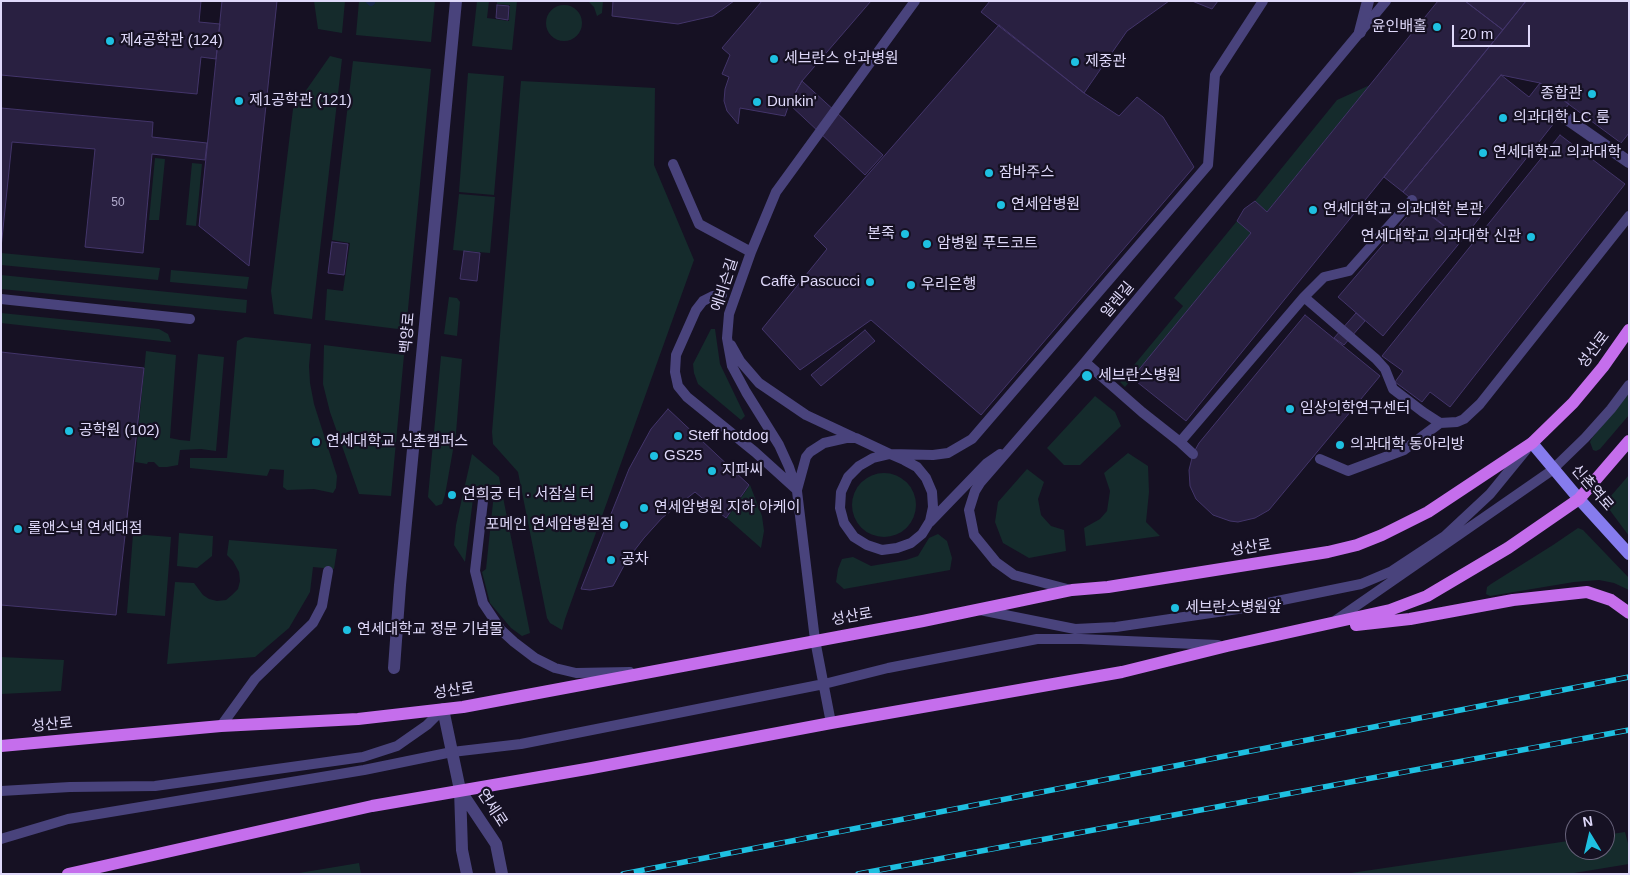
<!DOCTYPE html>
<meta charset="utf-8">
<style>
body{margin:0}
#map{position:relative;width:1630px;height:875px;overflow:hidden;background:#161123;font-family:Arial,sans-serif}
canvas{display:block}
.frame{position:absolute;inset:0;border:2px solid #dfd9fa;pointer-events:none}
.north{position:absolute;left:1565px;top:810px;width:50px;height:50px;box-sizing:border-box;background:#161123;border:1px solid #666179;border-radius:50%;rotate:351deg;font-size:14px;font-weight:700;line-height:20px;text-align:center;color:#dfd9fa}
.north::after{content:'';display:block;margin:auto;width:18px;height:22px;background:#1ec0e1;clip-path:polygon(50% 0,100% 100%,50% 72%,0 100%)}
.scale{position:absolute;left:1452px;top:25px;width:78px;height:22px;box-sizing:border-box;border:2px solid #dfd9fa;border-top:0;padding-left:6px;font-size:15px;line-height:18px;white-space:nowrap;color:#dfd9fa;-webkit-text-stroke:4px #161123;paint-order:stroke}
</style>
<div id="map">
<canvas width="1630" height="875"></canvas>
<div class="frame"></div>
<div class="north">N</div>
<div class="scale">20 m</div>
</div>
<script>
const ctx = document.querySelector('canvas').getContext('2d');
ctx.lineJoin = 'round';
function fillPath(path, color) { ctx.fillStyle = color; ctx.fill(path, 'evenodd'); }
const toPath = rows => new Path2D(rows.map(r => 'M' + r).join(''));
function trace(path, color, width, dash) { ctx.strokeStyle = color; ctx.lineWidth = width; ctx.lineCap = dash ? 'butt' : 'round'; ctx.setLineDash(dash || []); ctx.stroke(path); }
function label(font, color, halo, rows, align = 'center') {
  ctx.font = font + ' Arial,"Noto Sans KR",sans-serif'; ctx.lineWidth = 4.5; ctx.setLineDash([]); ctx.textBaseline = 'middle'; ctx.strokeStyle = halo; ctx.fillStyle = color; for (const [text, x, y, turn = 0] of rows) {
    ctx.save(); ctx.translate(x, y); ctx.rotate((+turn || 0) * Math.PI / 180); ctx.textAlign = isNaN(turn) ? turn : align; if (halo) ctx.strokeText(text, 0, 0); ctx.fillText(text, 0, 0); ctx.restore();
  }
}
fillPath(toPath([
 [314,1,345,1,342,33,318,29],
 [359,1,435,1,431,42,356,35],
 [477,1,489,1,487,18,509,21,510,5,497,4,497,1,517,1,512,50,472,46],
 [588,1,603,1,602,13,597,16,594,7],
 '546 23a18 18 0 1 1 36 0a18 18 0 1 1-36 0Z',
 [330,56,342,59,312,319,274,314,271,291,293,109],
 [353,61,431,69,406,330,325,320,327,289,343,291,350,243,332,240],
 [468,73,504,76,494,195,459,192],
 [521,81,655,88,654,165,694,260,565,619,562,630,550,623,547,618,518,472,493,444,492,432],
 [1370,85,1267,212,1255,201,1337,100],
 [155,158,165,159,159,220,149,220],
 [192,163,202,164,196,226,186,225],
 [459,194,495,197,490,253,453,250],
 [1237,221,1251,233,1125,387,1120,382,1183,306,1174,298],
 [1,253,160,268,158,280,1,265],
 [171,270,249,277,247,289,170,282],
 [1,275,247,300,246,313,1,289],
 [449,297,457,298,460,302,457,336,444,334],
 [1,313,159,329,168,334,171,342,1,323],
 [711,329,715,329,720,364,745,416,741,420,698,384,694,373,693,364],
 [245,337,311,344,309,366,310,383,314,404,337,476,336,488,333,493,314,489,287,490,283,487,284,470,270,469,267,476,190,468,190,458,227,458,237,341],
 [324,345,404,355,391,496,359,494,330,412,323,384],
 [146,351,176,355,170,438,180,440,190,441,198,354,224,357,216,451,201,449,180,450,178,465,167,467,159,467,154,462,148,462,147,464,135,462],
 [441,356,462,359,456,433,445,495,442,504,436,506,428,497],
 [1629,391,1629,415,1600,449,1596,451,1593,450,1590,442,1592,438],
 [1095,396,1115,412,1121,426,1080,465,1064,465,1047,448],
 [1128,453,1148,466,1149,492,1146,522,1160,536,1086,546,1084,528,1100,519,1107,511,1110,491,1104,473],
 [472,454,499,477,530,633,522,636,511,628,490,603,482,572,486,569,494,493,474,491,465,562,454,545,456,525],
 [1027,469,1044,482,1038,499,1041,515,1051,526,1064,530,1066,551,1029,558,1003,543,995,522,998,502],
 '852 505a32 32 0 1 1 64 0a32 32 0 1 1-64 0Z',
 [1629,475,1629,536,1606,505,1610,497],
 [750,485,762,516,764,531,761,548,727,518],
 [1578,528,1583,530,1629,578,1629,590,1614,583,1599,580,1574,582,1490,596,1486,594,1487,587,1491,584,1553,545],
 [179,533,213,536,212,556,197,568,177,566],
 [133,534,171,537,165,616,127,613],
 [938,534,947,541,952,558,950,570,844,589,836,582,838,569,842,559,853,557,871,566,906,560,918,556,929,538],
 [229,540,337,549,334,569,313,567,310,592,289,628,255,657,167,664,175,582,194,583,203,595,209,599,217,601,226,600,232,595,238,589,240,581,239,572,233,561,227,555],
 [1,657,64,660,61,691,1,694],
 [1625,832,1629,847,1629,864,1568,874,1344,874,1575,840,1575,850,1605,850,1605,835],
 [359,863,361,874,293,874]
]), '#152b2c');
trace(toPath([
 [370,1,371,2]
]), '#172748', 8);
const building = toPath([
 [1,1,201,1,199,22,220,24,216,59,201,57,197,94,1,75,1,1],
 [222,1,277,1,249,266,199,226,222,1],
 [613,1,734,1,713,16,678,24,612,16,613,1],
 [762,1,871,1,802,81,789,104,785,116,740,108,738,124,727,111,724,101,725,89,729,77,722,74,730,55,722,48,762,1],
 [990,1,1169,1,1127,31,1084,93,981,12,990,1],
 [1192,1,1218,1,1212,9,1192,1],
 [1438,1,1465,1,1503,30,1186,421,1132,378,1251,233,1237,221,1244,209,1255,201,1267,212,1438,1],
 [1465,1,1526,1,1503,30,1465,1],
 [1526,1,1629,1,1629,133,1621,143,1540,83,1501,75,1403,192,1384,177,1526,1],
 [497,5,509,6,508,20,496,18,497,5],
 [999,25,1084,93,1119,116,1137,97,1163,117,1194,167,981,415,871,320,800,370,762,329,827,249,814,236,999,25],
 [1501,75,1529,97,1540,83,1569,104,1462,240,1403,192,1501,75],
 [802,81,883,155,865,175,789,104,802,81],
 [1,108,153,122,152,137,207,143,205,160,152,154,143,253,85,247,95,149,12,142,1,248,1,108],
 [1560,135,1625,184,1450,407,1430,392,1422,402,1395,382,1403,371,1382,356,1560,135],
 [1417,205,1462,240,1383,336,1338,297,1417,205],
 [332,242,348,244,344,275,328,273,332,242],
 [464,251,480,253,477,281,460,279,464,251],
 [1356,313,1365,321,1344,345,1334,338,1356,313],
 [1305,315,1380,376,1269,510,1255,518,1238,522,1230,521,1213,515,1196,499,1190,486,1189,470,1193,454,1199,443,1305,315],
 [865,330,875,341,821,386,811,375,865,330],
 [1,352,144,368,116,615,1,605,1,352],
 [668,409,749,485,726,518,695,492,662,518,644,538,627,560,613,586,590,590,581,589,629,469,651,429,668,409]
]);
fillPath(building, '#292041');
trace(building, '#43356a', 1);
trace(toPath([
 [673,164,699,224,751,252],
 [722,295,713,296,703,301,696,310,676,355,675,372,678,386,687,397,755,452,797,490],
 [1304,297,1324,277,1349,271,1412,200],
 [1,299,190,319],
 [731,345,740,361,759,383,806,415,853,437],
 [1085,362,1142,412,1180,442,1304,297,1376,359,1385,369,1393,389,1423,412,1440,423,1457,422,1464,419,1480,404,1629,216],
 [1180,442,1193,454],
 [890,454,904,460,917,467,926,478,932,492,933,507,930,521,922,534,911,543,897,548,882,550,867,545,854,537,844,523,840,508,841,492,848,477,859,466,873,458,890,454],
 [1320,459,1348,471,1404,450,1440,423],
 [797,490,806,457,810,452,824,443,846,438,856,438,890,454,933,455,948,453,972,439,1208,165,1215,75,1263,1],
 [484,492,475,571,483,603,501,630,514,642,535,658,555,668,576,673,630,672],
 [930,522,987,463,1000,454],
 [1071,590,1014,575,996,562,974,535,969,510,975,491,980,483,1085,362,1386,1],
 [980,610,1075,629,1116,627,1238,609,1361,584,1392,571,1445,536,1490,494,1526,450],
 [1336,620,1551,471,1585,438,1611,409,1629,385],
 [831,723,815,640,797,491,789,467,779,445,746,392,732,366,727,338,729,314,751,252,776,192,915,1],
 [221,726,255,679,313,623,322,606,328,571],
 [1,791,70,787,155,786,363,757,397,746,427,725,443,709],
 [1,839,68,819,364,770,452,752,521,744,824,684,888,668,1037,639,1081,639,1218,645]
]), '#49437c', 10);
trace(toPath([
 [1560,114,1629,162],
 [394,668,400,585,456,1]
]), '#49437c', 12);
trace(toPath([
 [1360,32,1368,1]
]), '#49437c', 12);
trace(toPath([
 [443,709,460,790,462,850,467,874],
 [460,790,496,844,502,874]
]), '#49437c', 12);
trace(toPath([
 [1532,443,1579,499,1629,554]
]), '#867cee', 12);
trace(toPath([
 [1356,625,1410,619,1513,600,1587,592,1611,600,1629,613],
 [1,746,221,726,358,719,463,707,923,621,1072,590,1108,587,1328,552,1357,545,1382,535,1428,512,1532,443,1573,403,1603,367,1629,330],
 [68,874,372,806,592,768,831,723,1122,672,1227,646,1390,610,1427,596,1508,548,1579,499,1629,441]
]), '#c56eec', 12);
const rail = toPath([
 [623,874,1629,677],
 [858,874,1629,730]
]);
trace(rail, '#1ec0e1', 5.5);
trace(rail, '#161123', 4, [11]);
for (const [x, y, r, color] of [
 [1437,27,5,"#1ec0e1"],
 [110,41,5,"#1ec0e1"],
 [774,59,5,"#1ec0e1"],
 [1075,62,5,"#1ec0e1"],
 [1592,94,5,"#1ec0e1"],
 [239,101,5,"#1ec0e1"],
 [757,102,5,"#1ec0e1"],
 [1503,118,5,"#1ec0e1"],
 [1483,153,5,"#1ec0e1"],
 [989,173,5,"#1ec0e1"],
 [1001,205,5,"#1ec0e1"],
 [1313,210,5,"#1ec0e1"],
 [905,234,5,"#1ec0e1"],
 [1531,237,5,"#1ec0e1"],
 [927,244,5,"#1ec0e1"],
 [870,282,5,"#1ec0e1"],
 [911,285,5,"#1ec0e1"],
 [1087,376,6,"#1ec0e1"],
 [1290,409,5,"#1ec0e1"],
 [69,431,5,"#1ec0e1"],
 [678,436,5,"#1ec0e1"],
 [316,442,5,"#1ec0e1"],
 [1340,445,5,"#1ec0e1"],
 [654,456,5,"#1ec0e1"],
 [712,471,5,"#1ec0e1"],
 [452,495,5,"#1ec0e1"],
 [644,508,5,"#1ec0e1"],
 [624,525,5,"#1ec0e1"],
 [18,529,5,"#1ec0e1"],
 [611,560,5,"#1ec0e1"],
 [1175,608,5,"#1ec0e1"],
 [347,630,5,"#1ec0e1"]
]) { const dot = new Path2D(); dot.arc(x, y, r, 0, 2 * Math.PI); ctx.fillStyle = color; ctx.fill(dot); trace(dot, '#161123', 2); }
label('12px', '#b2abcc', null, [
 ["50",118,203]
]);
label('15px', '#dfd9fa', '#161123', [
 ["윤인배홀",1427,27,"right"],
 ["제4공학관 (124)",120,41],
 ["세브란스 안과병원",784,59],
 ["제중관",1085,62],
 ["종합관",1582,94,"right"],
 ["제1공학관 (121)",249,101],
 ["Dunkin'",767,102],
 ["의과대학 LC 룸",1513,118],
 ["연세대학교 의과대학",1493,153],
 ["잠바주스",999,173],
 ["연세암병원",1011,205],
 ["연세대학교 의과대학 본관",1323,210],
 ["본죽",895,234,"right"],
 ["연세대학교 의과대학 신관",1521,237,"right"],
 ["암병원 푸드코트",937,244],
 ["Caffè Pascucci",860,282,"right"],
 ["우리은행",921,285],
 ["세브란스병원",1098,376],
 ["임상의학연구센터",1300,409],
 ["공학원 (102)",79,431],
 ["Steff hotdog",688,436],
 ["연세대학교 신촌캠퍼스",326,442],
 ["의과대학 동아리방",1350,445],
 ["GS25",664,456],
 ["지파씨",722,471],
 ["연희궁 터 · 서잠실 터",462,495],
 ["연세암병원 지하 아케이",654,508],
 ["포메인 연세암병원점",614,525,"right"],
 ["롤앤스낵 연세대점",28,529],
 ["공차",621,560],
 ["세브란스병원앞",1185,608],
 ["연세대학교 정문 기념물",357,630]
], 'left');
label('15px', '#dfd9fa', '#161123', [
 ["에비슨길",725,285,-72],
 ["알렌길",1118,300,-50],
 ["백양로",408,333,-85],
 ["성산로",1594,350,-53],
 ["신촌역로",1592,488,49],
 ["성산로",1251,548,-9],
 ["성산로",852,617,-10],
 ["성산로",454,691,-8],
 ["성산로",52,725,-5],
 ["연세로",492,808,57]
]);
</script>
